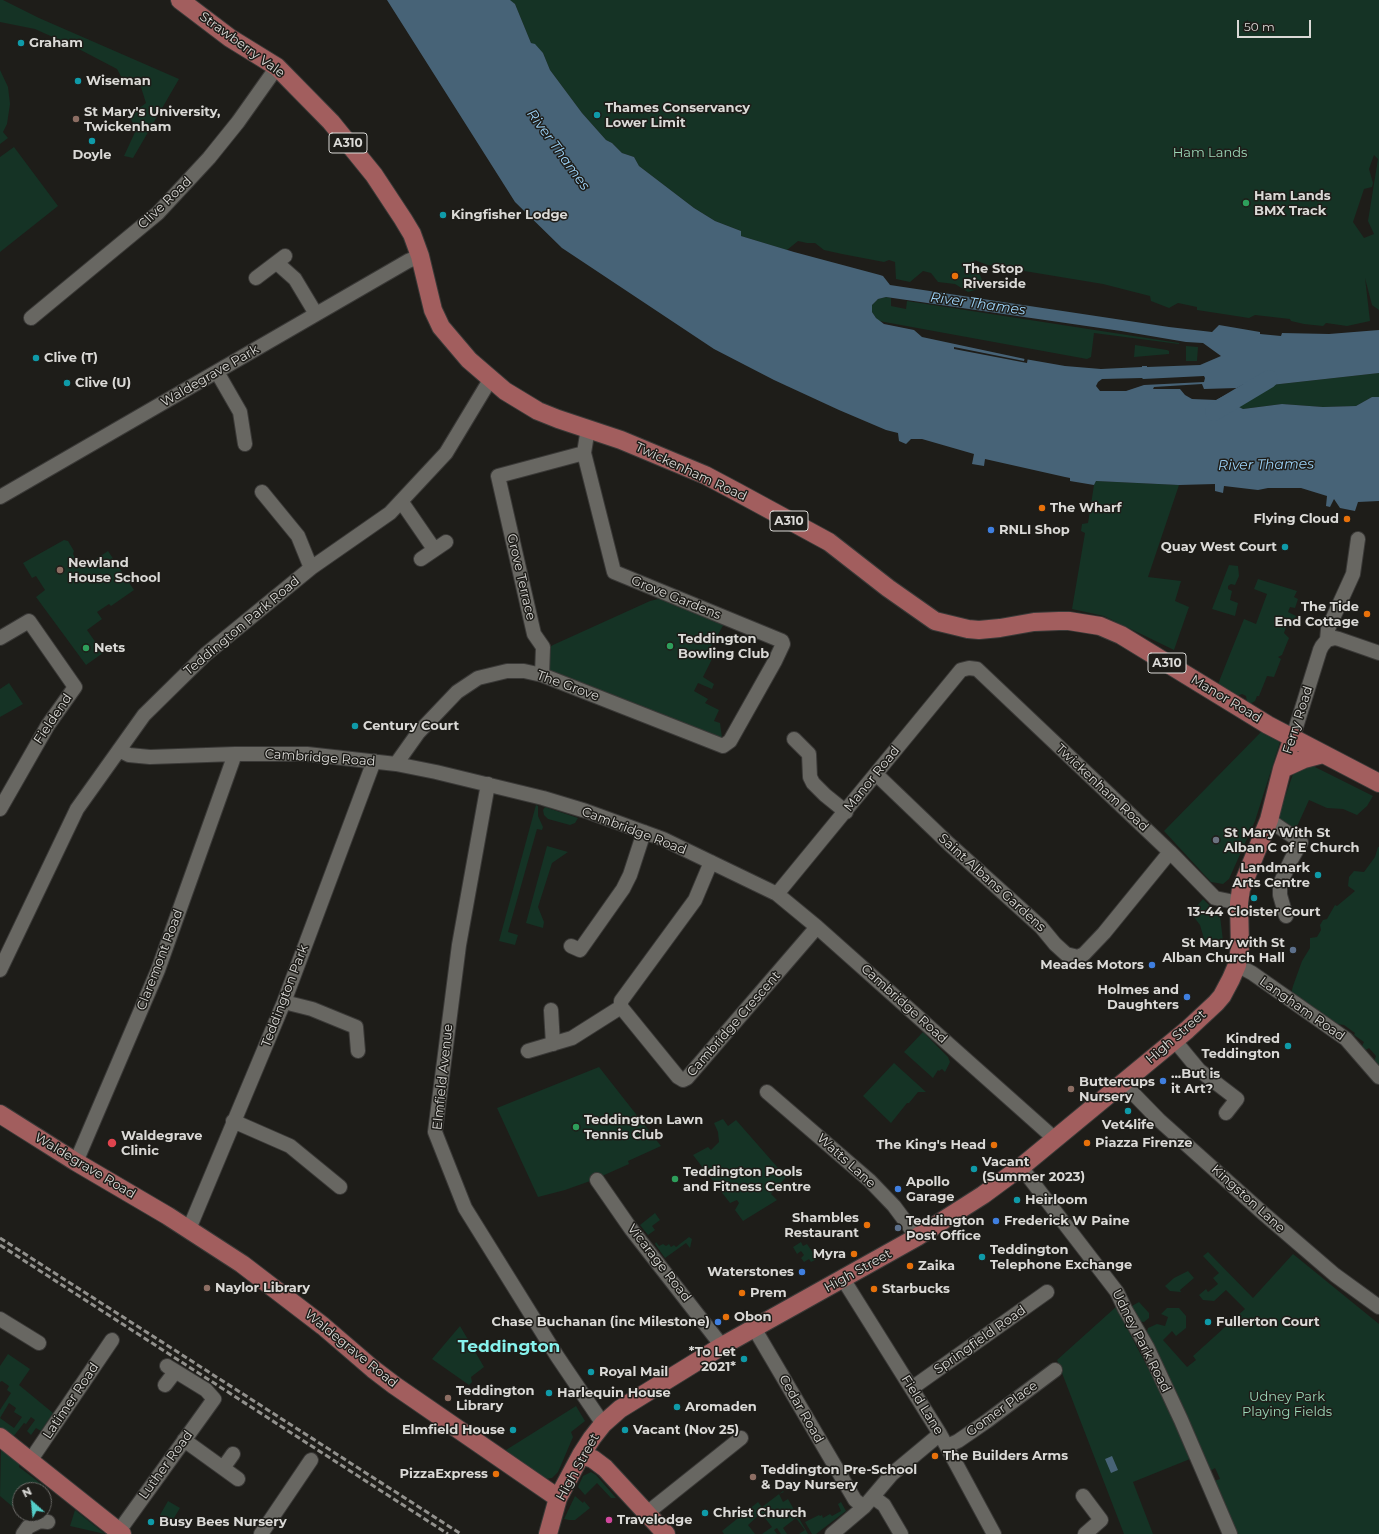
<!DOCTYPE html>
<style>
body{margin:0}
#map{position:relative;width:1379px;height:1534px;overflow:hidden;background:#1e1d19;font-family:Montserrat,sans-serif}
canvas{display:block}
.north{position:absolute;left:12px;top:1482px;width:40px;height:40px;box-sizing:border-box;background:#1e1d19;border:1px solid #696865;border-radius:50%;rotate:333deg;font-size:11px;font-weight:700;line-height:16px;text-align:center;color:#dad9d6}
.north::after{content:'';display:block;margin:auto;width:14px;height:18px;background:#54cdc8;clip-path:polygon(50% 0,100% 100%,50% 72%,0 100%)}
.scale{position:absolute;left:1237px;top:20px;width:74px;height:18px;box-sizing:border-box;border:2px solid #dad9d6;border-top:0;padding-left:5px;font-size:12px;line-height:14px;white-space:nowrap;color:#dad9d6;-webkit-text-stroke:3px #1e1d19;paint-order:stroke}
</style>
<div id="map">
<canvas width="1379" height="1534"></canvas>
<div class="north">N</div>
<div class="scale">50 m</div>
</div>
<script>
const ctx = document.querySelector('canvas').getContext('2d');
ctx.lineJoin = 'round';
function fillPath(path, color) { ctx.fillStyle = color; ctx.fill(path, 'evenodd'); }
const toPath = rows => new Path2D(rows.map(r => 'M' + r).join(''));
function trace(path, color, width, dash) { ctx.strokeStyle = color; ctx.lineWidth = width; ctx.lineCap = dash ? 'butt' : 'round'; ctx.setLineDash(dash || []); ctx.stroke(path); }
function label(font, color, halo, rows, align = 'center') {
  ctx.font = font + ' Montserrat,sans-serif'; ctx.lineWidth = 3; ctx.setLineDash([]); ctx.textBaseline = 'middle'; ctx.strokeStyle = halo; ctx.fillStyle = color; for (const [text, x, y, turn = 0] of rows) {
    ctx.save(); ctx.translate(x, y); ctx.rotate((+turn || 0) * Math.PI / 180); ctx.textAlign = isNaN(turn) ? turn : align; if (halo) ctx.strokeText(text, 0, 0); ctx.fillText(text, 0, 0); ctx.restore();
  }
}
fillPath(toPath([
 [0,0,3,0,39,18,179,79,133,158,124,156,136,130,128,113,137,110,146,103,139,81,124,82,117,69,75,47,35,29,0,22],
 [509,0,1379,0,1379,310,1372,305,1365,278,1370,321,1347,326,1326,323,1323,326,1304,324,1291,321,1290,319,1255,315,1249,318,1197,310,1197,307,1178,303,1169,308,1151,301,1150,296,1103,284,988,265,974,260,985,287,968,292,955,284,938,282,931,273,923,271,910,282,896,279,895,262,889,260,884,262,842,254,824,250,815,243,807,243,798,241,787,250,741,236,741,231,715,221,694,208,639,166,634,157,622,153,612,143,606,140,582,113,550,70,543,53,531,43,515,4],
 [1374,155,1378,159,1368,221,1374,234,1364,238,1353,222,1364,189,1372,187,1373,183,1369,169],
 [0,70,8,87,10,104,7,124,3,132,8,138,0,144],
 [14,147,58,206,0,252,0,157],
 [886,297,891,298,891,306,906,309,907,301,1179,343,1179,344,1094,333,1091,357,1087,359,879,321,876,318,872,312,872,305,878,299],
 [1135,345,1167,350,1169,351,1169,354,1134,357],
 [1186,346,1198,347,1197,361,1186,361],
 [1379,373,1379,397,1372,397,1356,406,1323,407,1282,404,1243,409,1239,407,1229,393,1244,384,1251,397,1271,385],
 [1096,481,1179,485,1148,577,1181,581,1175,601,1189,607,1174,650,1104,616,1072,609,1085,533,1081,531,1082,524,1088,523,1094,485],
 [64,540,68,541,74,551,73,554,78,563,82,564,84,567,108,551,134,590,111,606,109,604,97,612,102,619,87,630,103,653,86,665,36,597,45,590,36,576,32,578,23,563],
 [1229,565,1238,566,1239,576,1235,585,1231,584,1228,586,1228,589,1232,591,1230,600,1238,603,1235,616,1212,609],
 [1258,579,1297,591,1294,597,1298,599,1295,608,1290,607,1288,612,1296,616,1293,622,1299,624,1297,628,1287,624,1284,633,1289,638,1282,655,1278,657,1281,659,1274,677,1267,676,1259,696,1257,696,1255,701,1250,704,1247,702,1246,696,1242,694,1237,696,1218,684,1244,619,1256,624,1267,594,1254,589],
 [679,594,691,596,692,601,724,624,710,648,715,653,703,677,714,684,712,689,698,683,694,691,708,699,705,703,719,710,714,721,720,723,722,738,547,670,548,648,553,645,650,601],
 [9,683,23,704,0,717,0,689],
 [1262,731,1280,742,1255,821,1229,879,1223,884,1211,882,1164,831],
 [1304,765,1315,767,1373,796,1367,806,1357,815,1343,809,1327,808,1309,800,1295,831,1277,821,1294,771],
 [536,805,538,806,538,816,543,827,542,830,537,829,508,932,518,935,515,945,499,941],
 [545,807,578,818,575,823,570,825,548,819,544,815,543,810],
 [547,846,568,852,552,863,538,907,544,922,543,928,526,923],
 [1378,847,1379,847,1379,1066,1374,1062,1376,1056,1369,1048,1364,1051,1361,1048,1364,1042,1354,1035,1355,1033,1344,1025,1337,1024,1332,1021,1328,1022,1323,1019,1323,1014,1320,1011,1314,1011,1291,994,1293,986,1302,961,1310,948,1310,938,1317,937,1321,930,1320,925,1323,920,1327,919,1335,905,1337,906,1355,891,1348,886,1349,877,1354,871,1364,872,1375,857],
 [1203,899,1220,916,1224,949,1205,942,1200,925,1191,913],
 [923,1032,948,1057,950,1062,945,1072,942,1069,939,1071,938,1070,933,1078,904,1052],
 [894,1063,926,1092,918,1092,909,1103,907,1103,891,1123,863,1096],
 [599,1067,661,1146,628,1161,629,1164,593,1180,565,1190,538,1197,497,1108],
 [723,1119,728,1126,736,1120,786,1177,771,1194,777,1200,743,1221,735,1210,739,1203,737,1200,730,1203,693,1155,708,1147,711,1150,719,1142,718,1132,714,1123],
 [655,1213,660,1220,652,1226,655,1230,648,1235,640,1225],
 [689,1237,692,1239,690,1248,686,1243,665,1258,655,1244,656,1242,659,1246,663,1244,666,1246,669,1244,671,1247,674,1245,676,1247],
 [801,1242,803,1246,807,1244,817,1259,811,1262,809,1259,804,1262,801,1258,804,1255,801,1251,797,1254,793,1247],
 [1208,1252,1253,1298,1293,1254,1379,1324,1379,1534,1236,1534,1214,1481,1220,1479,1217,1472,1215,1468,1210,1471,1146,1334,1148,1328,1157,1324,1165,1326,1168,1317,1161,1314,1167,1308,1179,1308,1186,1316,1186,1328,1176,1336,1172,1331,1163,1340,1187,1367,1196,1360,1193,1356,1245,1309,1226,1290,1214,1301,1203,1300,1199,1295,1206,1289,1208,1292,1218,1284,1213,1278,1219,1273,1203,1256],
 [1188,1271,1194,1278,1180,1290,1181,1292,1170,1291,1165,1286,1174,1278],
 [1139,1302,1149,1313,1149,1318,1144,1322,1138,1321,1130,1307],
 [1117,1306,1130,1334,1168,1406,1190,1459,1133,1482,1153,1534,1124,1534,1057,1360],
 [460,1326,484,1367,471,1377,472,1382,469,1385,432,1359],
 [8,1354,30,1369,19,1385,53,1413,41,1431,36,1428,31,1435,27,1431,35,1420,31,1417,26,1424,24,1423,13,1437,0,1428,0,1410,11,1393,7,1390,9,1386,2,1381,0,1382,0,1366],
 [9,1403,16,1408,14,1412,22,1417,14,1428,0,1418],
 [576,1406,585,1421,571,1432,573,1437,558,1472,552,1478,545,1479,539,1478,506,1450],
 [1,1449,19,1462,19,1467,44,1486,40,1490,20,1490,20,1513,0,1496],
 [591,1472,596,1475,616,1498,611,1498,597,1483,585,1495,578,1487,583,1476],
 [783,1491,784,1492,779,1494,783,1502,788,1499,808,1534,799,1534,805,1530,796,1518,783,1528,787,1534,781,1534,777,1528,774,1530,777,1534,762,1534,772,1527,761,1513,748,1525,755,1534,724,1534,722,1531,758,1502,762,1507],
 [575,1496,583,1503,584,1501,590,1508,575,1520,569,1520,564,1519],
 [168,1501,180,1508,169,1526,166,1524,168,1520,160,1515],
 [841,1502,846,1511,816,1534,812,1534,805,1522,819,1515,820,1516,822,1515,823,1518,830,1514,832,1516,841,1511,838,1504],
 [75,1510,105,1534,70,1526]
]), '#153325');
fillPath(toPath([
 [387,0,510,0,515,4,531,43,535,44,543,53,550,70,582,113,606,140,612,143,622,153,634,157,639,166,694,208,715,221,741,231,741,236,794,252,880,275,883,276,890,285,1169,327,1212,332,1219,325,1260,332,1260,334,1281,336,1282,333,1329,334,1379,330,1379,373,1271,385,1251,397,1244,384,1237,388,1204,389,1202,384,1154,387,1153,389,1180,389,1185,395,1192,399,1216,400,1229,393,1239,407,1243,409,1282,404,1323,407,1356,406,1372,397,1379,397,1379,501,1358,502,1355,511,1340,508,1334,499,1330,507,1326,506,1327,496,1301,488,1268,488,1258,490,1224,486,1223,493,1215,491,1215,484,1179,485,1096,481,1094,485,1070,481,1070,478,1065,477,985,459,984,466,972,464,974,454,922,439,911,439,906,444,899,441,898,433,886,430,839,410,774,380,714,349,562,248,515,202],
 [886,297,1121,331,1186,342,1203,343,1221,356,1200,365,1147,367,1147,366,1142,366,1142,367,1101,369,1065,366,1025,359,922,337,914,330,884,324,876,318,872,312,872,305,878,299],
 [1204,376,1205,378,1204,382,1144,385,1126,391,1100,391,1096,386,1098,382,1102,379,1142,378,1143,379],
 [1112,1456,1118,1470,1111,1473,1105,1459]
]), '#476377');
fillPath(toPath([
 [954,347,1024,361,1025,357,1028,357,1027,363,954,349]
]), '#1e1d19');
trace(toPath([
 [1214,412,1269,379]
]), '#476377', 18);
const minor = toPath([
 [277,263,295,279,316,314],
 [256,278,285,256],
 [31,318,158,213,209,158,238,122,277,67],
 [217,372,240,412,245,444],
 [262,492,298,536,311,568],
 [0,497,408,261,420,256],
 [401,501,434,549],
 [421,559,446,542],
 [0,638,29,621,75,687,48,725,0,809],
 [1327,640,1335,638,1339,639,1379,653],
 [542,675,543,647,534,634,498,476,584,453,588,428],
 [1293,737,1320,650,1322,646,1327,640,1328,629,1353,574,1358,539],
 [794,739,809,754,810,777,813,783,825,795,846,812],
 [119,750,129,755,150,757,235,754,307,754,396,764,436,772,543,798,586,811,663,839,777,894,817,927,1055,1139],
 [396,764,418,733,457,692,478,678,507,671,524,671,542,675,723,746,730,741,775,661,783,644,782,641,614,572,584,453],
 [876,774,949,844,1041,927,1055,944,1066,954,1078,957,1084,954,1104,933,1170,852],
 [488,784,459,945,435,1132,465,1208,557,1356,603,1424],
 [1269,820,1301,842,1291,860,1280,884,1280,895,1286,916],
 [711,862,695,900,621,1001,621,1007,678,1077,683,1080,687,1078,817,927],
 [777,894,961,670,969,668,977,669,1170,852,1215,898,1239,903],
 [571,946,580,950,623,889,630,875,644,832],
 [1237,965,1252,973,1346,1039,1379,1077],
 [0,970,77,809,144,715,206,654,311,568,390,513,446,453,490,380],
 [284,1002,312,1009,356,1027,358,1051],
 [551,1010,553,1044],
 [1175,1041,1199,1070,1237,1099,1226,1113],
 [528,1051,572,1038,621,1007],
 [1123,1083,1159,1120,1264,1214,1335,1275,1379,1307],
 [767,1092,870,1181,894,1206,917,1237],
 [233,1121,290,1146,340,1187],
 [76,1162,158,970,235,754],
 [1021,1167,1117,1292,1125,1309,1147,1347,1181,1420,1230,1534],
 [597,1180,631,1229,722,1346],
 [189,1229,284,1002,374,761],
 [843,1279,940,1434,994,1534],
 [0,1319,39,1343],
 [754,1328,855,1500,864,1507],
 [165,1385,175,1372],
 [912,1388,1047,1292],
 [184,1440,238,1479],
 [947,1446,958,1441,987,1421,1055,1370],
 [30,1461,112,1340],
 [223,1468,233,1454],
 [1083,1496,1101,1520,1085,1534],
 [873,1497,884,1505,901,1534],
 [647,1513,741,1438],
 [119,1531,214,1399,206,1390,167,1366],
 [23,1534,28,1527,40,1521,48,1522],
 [261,1534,311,1460],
 [832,1534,864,1507,892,1474,940,1434]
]);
const major = toPath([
 [180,0,230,38,277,67,331,122,374,175,403,219,412,234,420,256,433,310,441,327,469,360,505,391,538,411,558,419,621,440,705,475,737,492,829,542,888,588,935,621,968,629,979,630,1000,628,1034,622,1059,621,1069,621,1100,626,1121,635,1268,725,1379,783],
 [1282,769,1304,759,1323,754],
 [0,1114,76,1162,168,1216,242,1264,323,1326,373,1369,394,1385,558,1498],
 [0,1437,122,1534],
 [581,1455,593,1459,605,1468,666,1534],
 [548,1534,558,1498,581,1455,592,1438,603,1424,620,1409,722,1346,917,1237,983,1195,1021,1167,1187,1030,1216,1003,1222,996,1231,979,1237,965,1240,947,1239,903,1241,889,1269,820,1282,769,1293,737]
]);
trace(minor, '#3a3937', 16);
trace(major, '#3a3937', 20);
trace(minor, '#686762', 14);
trace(major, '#a25e5e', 18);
trace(toPath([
 [0,1238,461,1534],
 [0,1245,448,1534]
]), '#92918d', 3, [6, 3]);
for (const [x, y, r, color] of [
 [21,43,4,"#0f9aa8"],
 [78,81,4,"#0f9aa8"],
 [597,115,4,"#0f9aa8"],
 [76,119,4,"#8d6e63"],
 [92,141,4,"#0f9aa8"],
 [1246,203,4,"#2e9e5b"],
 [443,215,4,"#0f9aa8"],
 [955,276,4,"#e8710a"],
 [36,358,4,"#0f9aa8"],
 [67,383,4,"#0f9aa8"],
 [1042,508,4,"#e8710a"],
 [1347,519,4,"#e8710a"],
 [991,530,4,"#3f7fe0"],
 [1285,547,4,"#0f9aa8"],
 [60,570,4,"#8d6e63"],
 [1367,614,4,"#e8710a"],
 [670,646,4,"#2e9e5b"],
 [86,648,4,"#2e9e5b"],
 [355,726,4,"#0f9aa8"],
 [1216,840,4,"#6b7280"],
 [1318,875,4,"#0f9aa8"],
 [1254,898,4,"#0f9aa8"],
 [1293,950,4,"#5c6f8a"],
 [1152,965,4,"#3f7fe0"],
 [1187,997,4,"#3f7fe0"],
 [1288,1046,4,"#0f9aa8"],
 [1163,1081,4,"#3f7fe0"],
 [1071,1089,4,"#8d6e63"],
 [1128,1111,4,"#0f9aa8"],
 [576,1127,4,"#2e9e5b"],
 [112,1143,5,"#e0444e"],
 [1087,1143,4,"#e8710a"],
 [994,1145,4,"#e8710a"],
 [974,1169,4,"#0f9aa8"],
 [675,1179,4,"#2e9e5b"],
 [898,1189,4,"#3f7fe0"],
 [1017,1200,4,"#0f9aa8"],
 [996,1221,4,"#3f7fe0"],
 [867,1225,4,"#e8710a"],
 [898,1228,4,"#5c6f8a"],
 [854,1254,4,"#e8710a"],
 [982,1257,4,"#0f9aa8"],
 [910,1266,4,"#e8710a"],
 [802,1272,4,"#3f7fe0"],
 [207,1288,4,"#8d6e63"],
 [874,1289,4,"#e8710a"],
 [742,1293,4,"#e8710a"],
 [726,1317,4,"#e8710a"],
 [718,1322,4,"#3f7fe0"],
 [1208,1322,4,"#0f9aa8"],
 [744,1359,4,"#0f9aa8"],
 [591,1372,4,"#0f9aa8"],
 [549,1393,4,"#0f9aa8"],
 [448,1398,4,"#8d6e63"],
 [677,1407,4,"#0f9aa8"],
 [513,1430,4,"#0f9aa8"],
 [625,1430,4,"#0f9aa8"],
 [935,1456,4,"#e8710a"],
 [496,1474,4,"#e8710a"],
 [753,1477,4,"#8d6e63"],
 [705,1513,4,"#0f9aa8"],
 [609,1520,4,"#d1479c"],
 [151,1522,4,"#0f9aa8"]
]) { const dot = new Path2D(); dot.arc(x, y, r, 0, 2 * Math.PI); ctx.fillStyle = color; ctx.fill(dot); trace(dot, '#1e1d19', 1.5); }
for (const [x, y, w] of [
 [348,143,38],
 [789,521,38],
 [1167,663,38]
]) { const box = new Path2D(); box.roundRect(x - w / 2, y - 10, w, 20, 3); ctx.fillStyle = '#1e1d19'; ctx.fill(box); trace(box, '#dad9d6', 1); }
label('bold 12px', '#dad9d6', null, [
 ["A310",348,143],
 ["A310",789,521],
 ["A310",1167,663]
]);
label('bold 13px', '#dad9d6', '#1e1d19', [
 ["Graham",29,43],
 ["Wiseman",86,81],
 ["Thames Conservancy",605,108],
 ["Lower Limit",605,123],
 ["St Mary's University,",84,112],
 ["Twickenham",84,127],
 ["Doyle",92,155,"center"],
 ["Ham Lands",1254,196],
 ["BMX Track",1254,211],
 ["Kingfisher Lodge",451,215],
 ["The Stop",963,269],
 ["Riverside",963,284],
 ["Clive (T)",44,358],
 ["Clive (U)",75,383],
 ["The Wharf",1050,508],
 ["Flying Cloud",1339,519,"right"],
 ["RNLI Shop",999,530],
 ["Quay West Court",1277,547,"right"],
 ["Newland",68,563],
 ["House School",68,578],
 ["The Tide",1359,607,"right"],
 ["End Cottage",1359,622,"right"],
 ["Teddington",678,639],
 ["Bowling Club",678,654],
 ["Nets",94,648],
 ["Century Court",363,726],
 ["St Mary With St",1224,833],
 ["Alban C of E Church",1224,848],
 ["Landmark",1310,868,"right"],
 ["Arts Centre",1310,883,"right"],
 ["13-44 Cloister Court",1254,912,"center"],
 ["St Mary with St",1285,943,"right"],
 ["Alban Church Hall",1285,958,"right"],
 ["Meades Motors",1144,965,"right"],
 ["Holmes and",1179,990,"right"],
 ["Daughters",1179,1005,"right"],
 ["Kindred",1280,1039,"right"],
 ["Teddington",1280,1054,"right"],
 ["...But is",1171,1074],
 ["it Art?",1171,1089],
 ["Buttercups",1079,1082],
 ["Nursery",1079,1097],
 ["Teddington Lawn",584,1120],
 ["Tennis Club",584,1135],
 ["Vet4life",1128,1125,"center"],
 ["Waldegrave",121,1136],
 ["Clinic",121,1151],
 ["Piazza Firenze",1095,1143],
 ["The King's Head",986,1145,"right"],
 ["Vacant",982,1162],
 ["(Summer 2023)",982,1177],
 ["Teddington Pools",683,1172],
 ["and Fitness Centre",683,1187],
 ["Apollo",906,1182],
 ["Garage",906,1197],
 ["Heirloom",1025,1200],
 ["Shambles",859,1218,"right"],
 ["Restaurant",859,1233,"right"],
 ["Teddington",906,1221],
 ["Post Office",906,1236],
 ["Frederick W Paine",1004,1221],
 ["Teddington",990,1250],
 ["Telephone Exchange",990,1265],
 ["Myra",846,1254,"right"],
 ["Zaika",918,1266],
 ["Waterstones",794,1272,"right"],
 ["Naylor Library",215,1288],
 ["Starbucks",882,1289],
 ["Prem",750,1293],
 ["Obon",734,1317],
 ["Chase Buchanan (inc Milestone)",710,1322,"right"],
 ["Fullerton Court",1216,1322],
 ["*To Let",736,1352,"right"],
 ["2021*",736,1367,"right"],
 ["Royal Mail",599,1372],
 ["Teddington",456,1391],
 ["Library",456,1406],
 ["Harlequin House",557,1393],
 ["Aromaden",685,1407],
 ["Elmfield House",505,1430,"right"],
 ["Vacant (Nov 25)",633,1430],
 ["The Builders Arms",943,1456],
 ["Teddington Pre-School",761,1470],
 ["& Day Nursery",761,1485],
 ["PizzaExpress",488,1474,"right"],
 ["Christ Church",713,1513],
 ["Travelodge",617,1520],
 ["Busy Bees Nursery",159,1522]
], 'left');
label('13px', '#dad9d6', '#1e1d19', [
 ["Strawberry Vale",242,45,36],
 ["Clive Road",165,203,-44],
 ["Waldegrave Park",210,376,-30],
 ["Twickenham Road",691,472,25],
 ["Grove Terrace",521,577,77],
 ["Grove Gardens",676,598,22],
 ["Teddington Park Road",242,626,-40],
 ["The Grove",568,686,20],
 ["Manor Road",1226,699,31],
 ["Fieldend",53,719,-56],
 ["Ferry Road",1298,720,-72],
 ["Cambridge Road",320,758,4],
 ["Manor Road",872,779,-51],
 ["Twickenham Road",1102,788,43],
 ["Cambridge Road",634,831,21],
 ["Saint Albans Gardens",992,883,42],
 ["Claremont Road",160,960,-69],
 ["Teddington Park",285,996,-69],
 ["Cambridge Road",904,1004,42],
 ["Langham Road",1302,1009,35],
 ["Cambridge Crescent",734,1024,-49],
 ["High Street",1176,1037,-41],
 ["Elmfield Avenue",443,1077,-84],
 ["Watts Lane",846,1161,42],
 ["Waldegrave Road",85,1166,31],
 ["Kingston Lane",1248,1199,42],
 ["Vicarage Road",659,1263,52],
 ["High Street",858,1271,-29],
 ["Springfield Road",980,1340,-35],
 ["Udney Park Road",1141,1341,63],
 ["Waldegrave Road",351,1349,39],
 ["Latimer Road",71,1401,-56],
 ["Field Lane",922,1405,58],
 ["Cedar Road",801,1409,60],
 ["Gomer Place",1002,1409,-36],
 ["Luther Road",166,1465,-54],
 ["High Street",578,1467,-61]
]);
label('13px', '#9cd8b8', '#1e1d19', [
 ["Ham Lands",1210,153],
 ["Udney Park",1287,1397],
 ["Playing Fields",1287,1412]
]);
label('italic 14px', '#9bd1f6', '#1e1d19', [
 ["River Thames",558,150,54],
 ["River Thames",978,304,8],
 ["River Thames",1266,465,-1]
]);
label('bold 17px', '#86f1ec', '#1e1d19', [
 ["Teddington",509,1347]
]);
</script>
